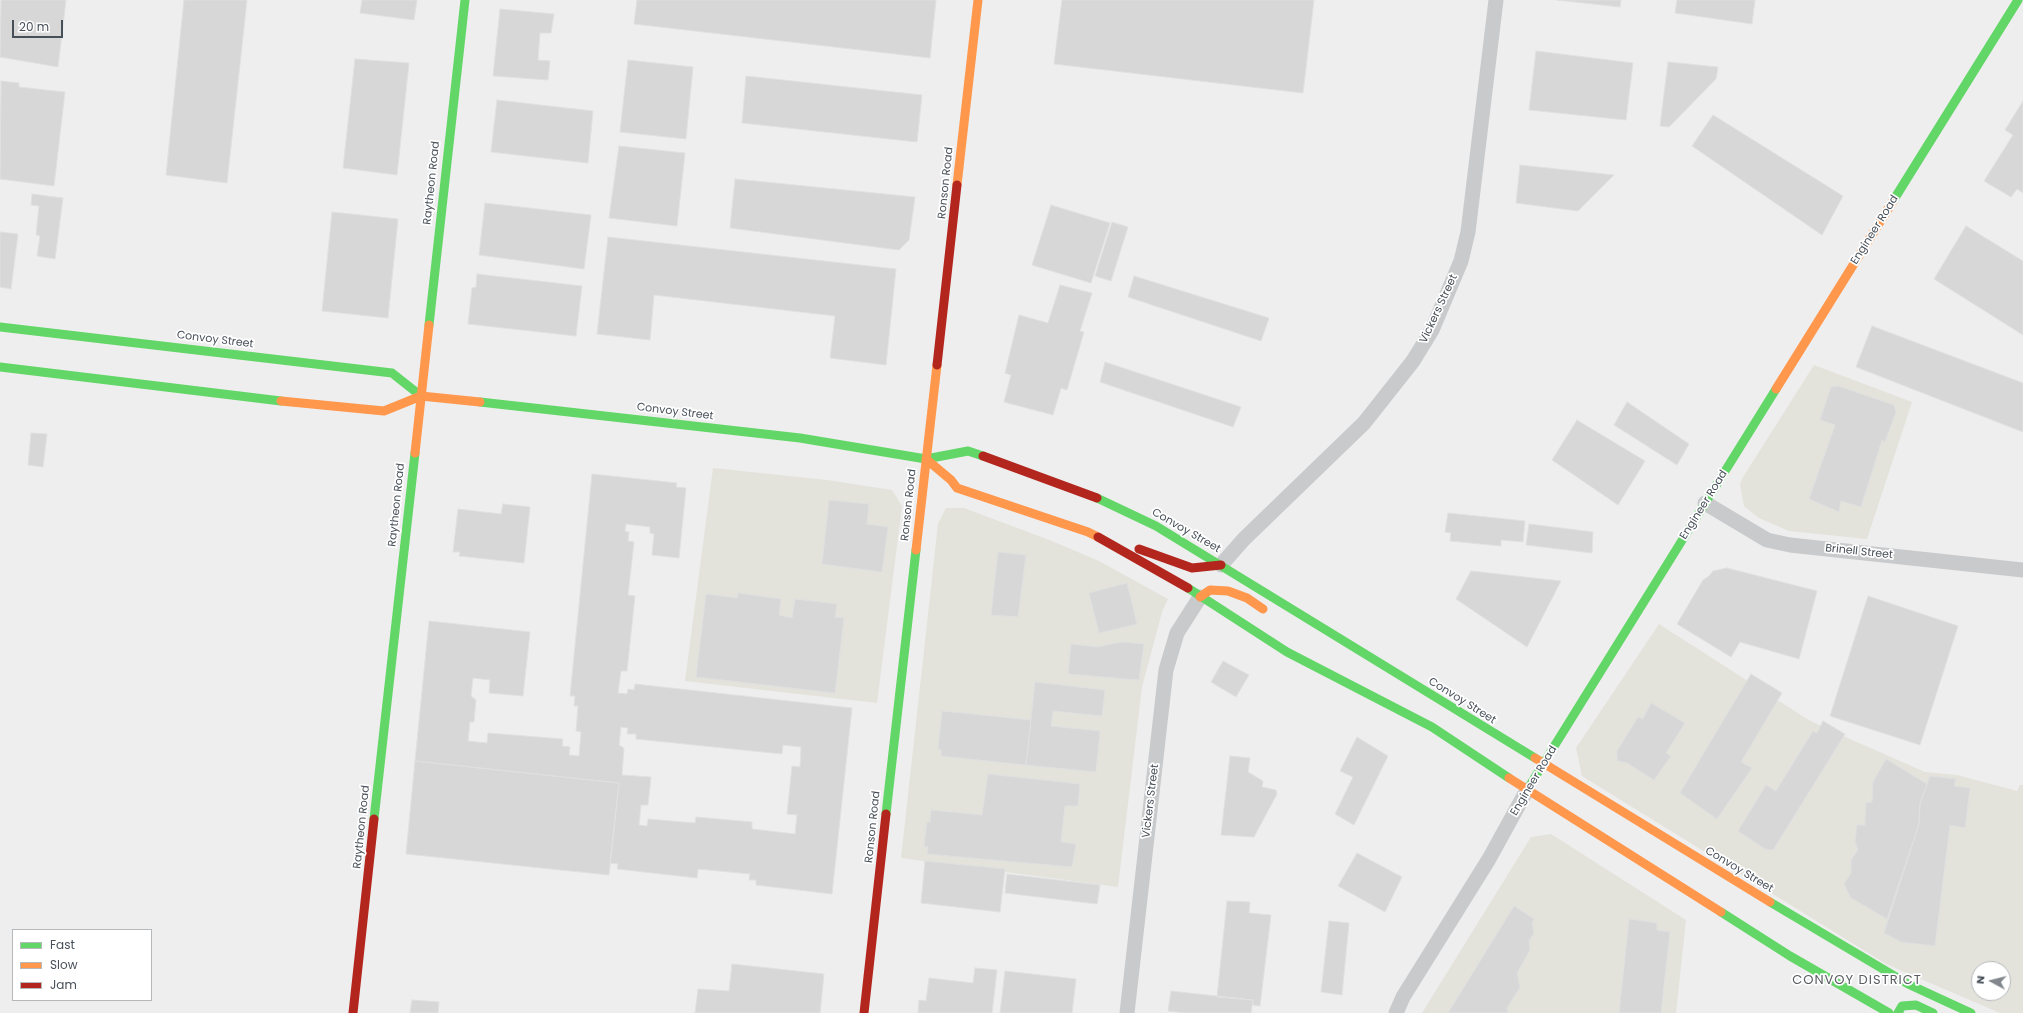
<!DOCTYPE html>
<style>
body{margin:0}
#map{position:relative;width:2023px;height:1013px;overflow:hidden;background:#eee;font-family:Poppins,sans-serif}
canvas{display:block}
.legend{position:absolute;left:12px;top:929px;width:140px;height:72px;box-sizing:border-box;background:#fff;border:1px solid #b5b9bc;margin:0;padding:5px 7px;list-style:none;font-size:12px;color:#474f58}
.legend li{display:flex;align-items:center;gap:8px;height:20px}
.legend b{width:20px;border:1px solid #b5b9bc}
.north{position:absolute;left:1971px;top:961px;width:40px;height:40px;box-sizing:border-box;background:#fff;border:1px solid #b5b9bc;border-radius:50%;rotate:277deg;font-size:11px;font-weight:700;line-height:16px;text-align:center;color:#474f58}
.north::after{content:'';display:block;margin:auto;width:14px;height:18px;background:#81878c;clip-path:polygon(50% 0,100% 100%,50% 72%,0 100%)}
.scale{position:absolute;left:12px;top:20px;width:51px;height:18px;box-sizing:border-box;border:2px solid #474f58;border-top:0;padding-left:5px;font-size:12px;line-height:14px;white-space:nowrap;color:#474f58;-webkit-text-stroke:3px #fff;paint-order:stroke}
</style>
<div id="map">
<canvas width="2023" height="1013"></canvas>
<ul class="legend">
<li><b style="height:5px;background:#63d668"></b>Fast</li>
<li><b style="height:5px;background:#ff974d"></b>Slow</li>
<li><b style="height:5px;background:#b3261e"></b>Jam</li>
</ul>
<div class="north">N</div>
<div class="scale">20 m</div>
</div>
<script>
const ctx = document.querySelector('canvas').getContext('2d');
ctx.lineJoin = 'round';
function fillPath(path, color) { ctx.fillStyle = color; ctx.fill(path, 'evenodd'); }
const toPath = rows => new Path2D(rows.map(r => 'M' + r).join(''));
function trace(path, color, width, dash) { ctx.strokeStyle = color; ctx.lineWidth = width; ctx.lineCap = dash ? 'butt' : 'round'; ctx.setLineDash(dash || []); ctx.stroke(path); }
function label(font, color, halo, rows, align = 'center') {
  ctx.font = font + ' Poppins,sans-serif'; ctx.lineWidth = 3.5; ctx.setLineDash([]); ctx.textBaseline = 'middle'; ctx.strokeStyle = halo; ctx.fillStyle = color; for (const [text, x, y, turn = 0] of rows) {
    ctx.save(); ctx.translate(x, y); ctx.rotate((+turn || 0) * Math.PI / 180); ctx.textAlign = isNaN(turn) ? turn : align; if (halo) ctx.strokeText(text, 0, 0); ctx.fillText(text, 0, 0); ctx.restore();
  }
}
fillPath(toPath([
 [1814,365,1912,402,1867,539,1789,531,1759,518,1744,506,1740,485,1743,477],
 [713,468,827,480,892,490,902,506,877,703,685,681],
 [946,508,964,508,1052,541,1099,561,1168,599,1162,612,1142,687,1118,887,901,858,938,524],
 [1659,624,1807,719,1825,728,1925,772,1957,775,2017,791,2020,785,2023,785,2023,1013,2000,1013,1886,964,1582,776,1576,748],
 [1979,969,2003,969,2003,993,1979,993],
 [1551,834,1686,920,1676,1013,1422,1013,1531,837]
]), '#e3e2db');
const building = toPath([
 [1,0,66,0,58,67,0,57,1,0],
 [184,0,247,0,227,183,166,175,184,0],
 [362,0,417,0,414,20,360,13,362,0],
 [637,0,936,0,930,58,634,24,637,0],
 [1062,0,1314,0,1303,93,1054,64,1062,0],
 [1557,0,1621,0,1620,7,1557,0],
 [1677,0,1755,0,1752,24,1675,13,1677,0],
 [500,9,554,14,551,33,540,33,538,60,550,61,548,80,493,76,500,9],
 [1536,51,1633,63,1626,120,1529,110,1536,51],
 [355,59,409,63,397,175,343,168,355,59],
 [628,60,693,67,686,139,620,132,628,60],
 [1668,62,1718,67,1716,79,1669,127,1660,126,1668,62],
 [746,76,922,95,917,142,742,123,746,76],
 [1,81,19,83,19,87,65,92,54,186,0,179,1,81],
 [497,100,593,111,588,163,491,152,497,100],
 [2023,101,2023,193,2017,189,2011,197,1984,181,2013,135,2005,130,2023,101],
 [1713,115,1843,196,1822,235,1692,146,1713,115],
 [619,146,685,153,677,226,609,218,619,146],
 [1520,165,1614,175,1578,211,1516,203,1520,165],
 [735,179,915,197,909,240,899,250,730,228,735,179],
 [32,194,63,198,55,259,37,256,40,236,36,235,39,206,31,205,32,194],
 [485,203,591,215,584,269,479,255,485,203],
 [1051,205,1110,223,1091,283,1032,265,1051,205],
 [332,212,398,219,388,318,322,311,332,212],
 [1112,222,1128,227,1111,281,1095,276,1112,222],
 [1966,226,2023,261,2023,335,1934,279,1966,226],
 [0,232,18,234,11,289,0,287,0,232],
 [608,237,896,269,886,365,830,358,835,316,654,295,650,340,597,334,608,237],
 [477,274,582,286,576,336,468,324,472,288,476,287,477,274],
 [1134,276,1269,318,1261,341,1128,297,1134,276],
 [1060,285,1092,293,1080,331,1084,332,1067,390,1061,388,1053,415,1004,402,1011,375,1005,373,1019,315,1048,323,1060,285],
 [1872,326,2023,383,2023,432,1856,367,1872,326],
 [1105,362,1241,407,1233,427,1100,382,1105,362],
 [1838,386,1894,405,1896,412,1885,442,1882,440,1861,507,1841,501,1839,512,1809,499,1835,425,1820,420,1831,387,1838,386],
 [1627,402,1689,444,1677,465,1614,425,1627,402],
 [1577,420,1645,461,1618,505,1552,460,1577,420],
 [31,433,47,434,43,467,28,465,31,433],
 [592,474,677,483,676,487,686,488,679,558,652,555,654,534,650,533,650,527,626,524,625,531,629,532,628,541,634,542,628,595,635,596,627,671,621,671,618,693,627,694,628,689,634,690,635,684,852,708,832,894,756,885,756,880,749,880,750,874,698,869,697,878,617,869,618,864,610,863,619,783,415,761,429,621,530,632,523,696,489,693,490,680,473,678,471,696,476,700,474,722,470,722,468,741,487,743,488,733,563,739,562,746,570,747,569,755,579,756,581,732,576,731,578,706,574,706,575,696,570,696,592,474],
 [621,727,628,728,627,734,636,734,636,739,782,754,783,745,801,747,800,767,792,766,787,814,797,815,795,834,752,829,752,822,696,817,695,823,648,819,647,826,639,825,641,805,648,805,651,777,622,775,624,748,619,745,621,727],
 [829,500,869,504,867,524,888,527,882,572,822,564,829,500],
 [503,504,530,507,524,563,459,556,460,552,453,552,458,509,501,514,503,504],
 [1448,513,1525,521,1523,542,1501,540,1501,546,1450,541,1451,533,1445,532,1448,513],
 [1529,524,1593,532,1592,553,1526,545,1529,524],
 [998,552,1026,555,1018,617,991,615,998,552],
 [1727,568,1817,591,1799,659,1740,642,1731,657,1677,624,1703,580,1709,576,1713,571,1727,568],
 [1471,571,1561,581,1527,647,1456,599,1471,571],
 [1127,583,1137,624,1099,633,1089,593,1127,583],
 [738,593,781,599,779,615,792,618,795,599,837,604,835,617,844,618,835,693,696,677,706,594,737,598,738,593],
 [1868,596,1958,626,1920,745,1830,716,1868,596],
 [1121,642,1144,644,1139,680,1068,674,1071,644,1098,647,1121,642],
 [1223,661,1249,675,1236,697,1211,682,1223,661],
 [1751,674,1782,693,1741,762,1752,768,1717,819,1680,793,1751,674],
 [1035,682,1105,690,1102,716,1053,711,1051,726,1100,731,1096,772,1026,765,1035,682],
 [1651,703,1685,723,1666,753,1671,756,1654,780,1627,763,1618,761,1617,757,1617,751,1638,717,1643,719,1651,703],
 [942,711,1031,720,1026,765,941,756,941,750,938,749,942,711],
 [1823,721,1845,734,1773,850,1765,849,1738,831,1766,785,1776,791,1813,731,1817,733,1823,721],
 [1357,737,1388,756,1354,825,1335,814,1353,777,1340,771,1357,737],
 [1230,756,1250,758,1248,772,1263,781,1262,787,1276,790,1277,794,1254,837,1221,835,1230,756],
 [1886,759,1927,784,1920,804,1919,824,1887,919,1851,898,1844,884,1851,873,1851,860,1858,850,1855,841,1857,825,1865,825,1866,803,1872,802,1873,782,1886,759],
 [415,761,619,783,609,875,406,854,415,761],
 [988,774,1080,784,1078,806,1065,806,1061,842,1076,844,1072,867,927,854,928,847,924,846,927,822,930,822,931,810,982,815,988,774],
 [1930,776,1956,779,1954,786,1970,788,1965,828,1950,825,1935,946,1901,942,1884,933,1919,824,1920,804,1930,776],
 [1357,853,1402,877,1385,912,1338,886,1357,853],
 [925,861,1005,869,1000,912,921,903,925,861],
 [1007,874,1100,885,1097,904,1005,893,1007,874],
 [1227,901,1250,902,1249,913,1271,915,1260,1006,1253,1005,1253,1000,1217,997,1227,901],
 [1514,906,1534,919,1532,923,1534,933,1529,941,1530,950,1517,973,1520,987,1507,1008,1508,1013,1448,1013,1514,906],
 [1629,919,1657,923,1657,930,1670,932,1661,1013,1619,1013,1629,919],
 [1329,921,1349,923,1342,995,1321,992,1329,921],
 [732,964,824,974,820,1013,695,1013,698,989,729,991,732,964],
 [975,968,997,970,992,1013,918,1013,919,1000,926,1001,929,978,973,983,975,968],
 [1005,971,1076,979,1072,1013,1000,1013,1005,971],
 [1171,991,1253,1000,1251,1013,1186,1013,1168,1011,1171,991],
 [412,1000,439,1002,438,1013,410,1013,412,1000]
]);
fillPath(building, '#d7d7d8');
trace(building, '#dfe0e1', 1);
trace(toPath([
 [1705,503,1767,540,1790,545,2023,570],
 [1221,565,1244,539,1364,423,1413,361,1432,330,1461,261,1468,232,1496,0],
 [1127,1013,1166,670,1177,633,1200,597],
 [1396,1013,1403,997,1489,859,1527,790]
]), '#c9cacc', 15);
trace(toPath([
 [1893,201,2018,0],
 [429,325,465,0],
 [0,327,392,373,421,396],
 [0,367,281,401],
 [480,402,800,438,926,459,968,451,983,456],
 [1097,498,1156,526,1535,758],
 [1188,588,1287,652,1432,727,1509,778],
 [1527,790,1776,389],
 [886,814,916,550],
 [374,819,415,453],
 [1770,902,1908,984,1971,1013],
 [1721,912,1790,956,1889,1013],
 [1898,1013,1902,1006,1916,1005,1933,1013]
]), '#63d668', 9);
trace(toPath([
 [957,185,978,0],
 [1776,389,1893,201],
 [281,401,384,411,421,396,480,402],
 [415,453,429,325],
 [926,459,951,480,957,488,1088,532,1098,537],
 [916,550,937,365],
 [1200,597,1210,590,1228,591,1247,598,1263,609],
 [1535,758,1770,902],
 [1509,778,1721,912]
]), '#ff974d', 9);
trace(toPath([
 [937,365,957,185],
 [983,456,1097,498],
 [1098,537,1188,588],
 [1139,549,1192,568,1221,565],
 [353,1013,374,819],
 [864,1013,886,814]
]), '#b3261e', 9);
label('11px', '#474f58', '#fff', [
 ["Raytheon Road",432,183,-84],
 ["Ronson Road",946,183,-84],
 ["Engineer Road",1875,230,-58],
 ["Vickers Street",1439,309,-65],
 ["Convoy Street",215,340,7],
 ["Convoy Street",675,412,7],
 ["Raytheon Road",397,505,-84],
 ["Ronson Road",909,505,-84],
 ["Engineer Road",1704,505,-58],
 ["Convoy Street",1186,531,30],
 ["Brinell Street",1859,552,6],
 ["Convoy Street",1462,701,32],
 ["Engineer Road",1534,781,-59],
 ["Vickers Street",1151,801,-83],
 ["Raytheon Road",362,827,-84],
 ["Ronson Road",873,827,-84],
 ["Convoy Street",1739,870,31]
]);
ctx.letterSpacing = '1px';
label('13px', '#5a5d61', '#fff', [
 ["CONVOY DISTRICT",1857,981]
]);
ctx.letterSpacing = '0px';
</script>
